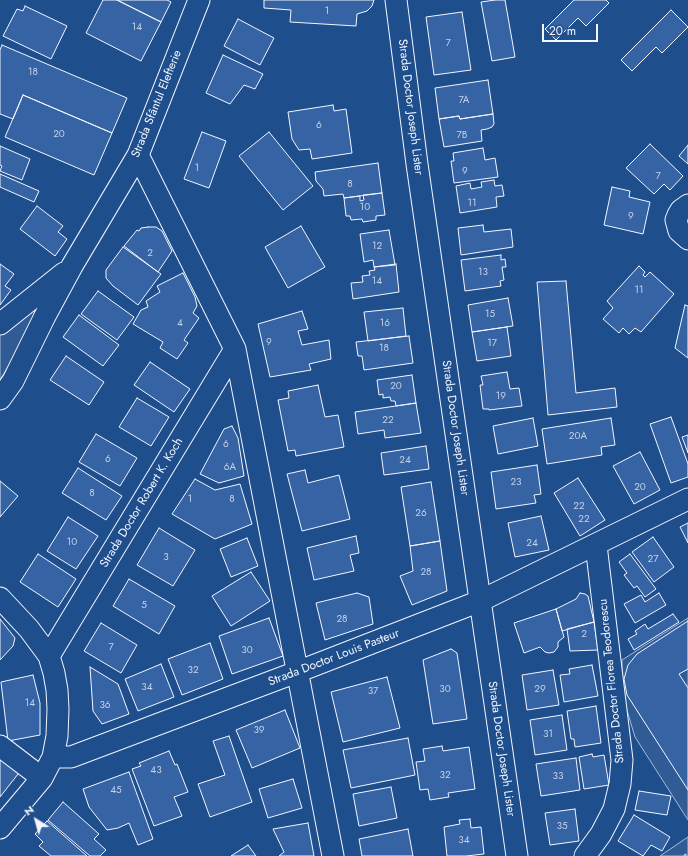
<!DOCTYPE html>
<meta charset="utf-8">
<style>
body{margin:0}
#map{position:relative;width:688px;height:856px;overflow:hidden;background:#1f4e8c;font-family:Jost,sans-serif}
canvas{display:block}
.north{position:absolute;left:16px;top:800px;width:40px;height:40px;-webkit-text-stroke:3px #1f4e8c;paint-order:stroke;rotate:323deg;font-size:11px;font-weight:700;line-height:16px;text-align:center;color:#f2f6ff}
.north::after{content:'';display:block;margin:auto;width:14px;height:18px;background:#f2f6ff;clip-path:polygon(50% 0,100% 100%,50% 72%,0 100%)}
.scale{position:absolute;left:542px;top:24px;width:56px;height:18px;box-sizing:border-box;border:2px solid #f2f6ff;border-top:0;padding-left:5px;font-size:12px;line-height:14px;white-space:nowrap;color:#f2f6ff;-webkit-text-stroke:3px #1f4e8c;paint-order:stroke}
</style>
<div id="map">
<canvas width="688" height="856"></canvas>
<div class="north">N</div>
<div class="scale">20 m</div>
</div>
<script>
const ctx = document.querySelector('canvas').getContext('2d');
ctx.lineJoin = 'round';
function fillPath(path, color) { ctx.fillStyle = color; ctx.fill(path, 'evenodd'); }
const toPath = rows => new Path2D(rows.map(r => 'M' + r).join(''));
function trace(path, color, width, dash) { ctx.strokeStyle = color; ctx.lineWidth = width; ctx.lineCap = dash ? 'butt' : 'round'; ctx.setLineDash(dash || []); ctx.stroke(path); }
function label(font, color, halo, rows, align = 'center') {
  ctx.font = font + ' Jost,sans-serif'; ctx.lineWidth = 3; ctx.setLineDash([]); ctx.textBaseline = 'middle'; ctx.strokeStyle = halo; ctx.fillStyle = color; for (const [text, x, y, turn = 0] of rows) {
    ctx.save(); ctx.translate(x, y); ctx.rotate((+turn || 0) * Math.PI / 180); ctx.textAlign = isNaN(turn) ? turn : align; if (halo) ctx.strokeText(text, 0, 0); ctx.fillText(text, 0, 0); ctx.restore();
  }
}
const built = toPath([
 [42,299,46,302,0,380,0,333,42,299],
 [688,618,688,820,635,737,622,694,622,660,688,618],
 [688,837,688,856,660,856,688,837]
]);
fillPath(built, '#305b95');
trace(built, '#a8bbd7', 1);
const building = toPath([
 [103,0,117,0,161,22,141,61,86,33,103,0],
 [117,0,167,0,171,2,161,22,117,0],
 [264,0,374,0,372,6,367,11,357,14,356,26,290,22,291,10,264,8,264,0],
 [495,0,505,0,515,57,492,61,481,2,495,0],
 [574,0,606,0,609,3,586,26,578,18,556,40,545,29,574,0],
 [25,6,67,26,51,59,3,36,17,9,23,11,25,6],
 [671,10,688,27,662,53,656,47,632,71,621,60,671,10],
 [462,12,471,70,434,75,426,17,462,12],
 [238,19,274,38,260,65,224,46,238,19],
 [2,45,127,98,112,133,23,95,13,119,0,114,0,50,2,45],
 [223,55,263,74,255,89,244,85,230,104,206,93,223,55],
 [488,80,493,114,460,119,459,116,439,119,435,88,488,80],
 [23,95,112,133,94,175,5,137,23,95],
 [333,105,334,111,346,109,352,153,312,159,310,149,299,150,292,139,288,112,333,105],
 [493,114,494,124,492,127,487,129,481,130,482,141,444,147,439,119,459,116,460,119,493,114],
 [202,132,226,141,209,188,184,179,202,132],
 [269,132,313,186,283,210,239,156,269,132],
 [650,144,683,176,670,190,664,184,654,194,626,168,650,144],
 [688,145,688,164,679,156,688,145],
 [0,146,30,159,22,180,0,171,2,166,0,165,0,146],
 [483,148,485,160,495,158,498,177,454,183,451,161,454,161,453,153,483,148],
 [378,163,382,193,344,198,343,194,324,196,323,189,316,181,315,172,378,163],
 [0,174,39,191,34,202,0,187,0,174],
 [494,180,495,186,502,185,504,196,496,197,497,207,460,213,456,186,470,183,471,189,482,187,481,182,494,180],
 [612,187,630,191,629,197,650,202,643,234,604,225,612,187],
 [382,193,385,215,376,216,376,220,363,222,362,219,351,220,350,216,346,216,344,198,360,196,360,201,364,200,363,195,382,193],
 [37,206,63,226,58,232,67,239,55,256,20,229,37,206],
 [483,225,484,232,511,229,513,247,461,255,458,228,483,225],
 [301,226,325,267,288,288,265,247,301,226],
 [148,227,156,227,162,231,172,251,158,272,124,246,137,230,139,231,141,228,148,227],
 [389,230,395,265,374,267,373,260,364,262,360,234,389,230],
 [123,247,161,274,138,305,113,286,106,278,106,270,123,247],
 [501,255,501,260,505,259,506,267,502,267,504,280,500,281,501,286,465,291,461,260,501,255],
 [0,264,14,274,5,286,11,290,0,305,0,264],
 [396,264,399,292,353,299,351,283,363,282,362,276,370,275,369,271,375,270,374,267,396,264],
 [639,266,645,272,643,275,645,277,650,272,674,294,641,332,635,328,629,334,623,328,619,333,603,319,613,308,607,301,639,266],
 [183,273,195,297,197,306,193,313,199,318,184,340,188,343,177,359,160,348,163,342,133,324,141,310,148,307,146,301,160,292,157,286,183,273],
 [566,281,576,393,615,388,617,407,548,415,537,282,566,281],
 [98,291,134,317,117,340,81,314,98,291],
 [508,298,513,326,472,332,468,305,508,298],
 [685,305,688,306,688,358,675,348,685,305],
 [403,308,406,336,368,341,364,312,403,308],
 [302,311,308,329,298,331,302,345,329,340,331,359,309,364,311,370,270,377,258,324,302,311],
 [79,315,119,345,103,366,63,337,79,315],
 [507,327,511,356,477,361,472,332,507,327],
 [409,336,413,363,364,370,362,356,358,356,356,342,409,336],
 [66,356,104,382,89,405,50,380,66,356],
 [150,362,190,389,174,412,134,385,150,362],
 [507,372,510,389,519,388,522,406,489,410,489,409,483,409,480,385,483,385,481,376,507,372],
 [412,375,416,403,396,406,395,401,391,401,390,397,383,398,383,394,379,395,377,380,412,375],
 [318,385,325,417,338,415,344,447,296,456,295,450,288,451,278,400,289,398,288,391,318,385],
 [137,398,169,417,151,446,119,427,137,398],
 [416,403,421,433,385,438,384,430,358,434,355,412,416,403],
 [671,417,688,464,688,477,671,483,650,424,671,417],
 [533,418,538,446,498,454,493,426,533,418],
 [611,418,615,445,601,447,602,455,547,464,542,429,611,418],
 [232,426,238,438,244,476,219,483,200,474,224,429,232,426],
 [96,434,137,458,120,486,79,462,96,434],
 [688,435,688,453,682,437,688,435],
 [426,446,429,469,384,475,381,453,426,446],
 [640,452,660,490,634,504,613,466,640,452],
 [537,465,541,494,534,495,536,503,496,509,491,472,537,465],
 [78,468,122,496,106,520,62,493,78,468],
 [305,470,308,483,339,475,350,519,302,531,287,474,305,470],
 [578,478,605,520,580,536,554,493,578,478],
 [195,479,215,490,240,484,252,524,215,539,172,514,195,479],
 [0,481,18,496,0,517,0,481],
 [431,482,440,541,410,546,401,487,431,482],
 [541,516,549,550,515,557,508,523,541,516],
 [68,517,98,536,76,569,47,551,68,517],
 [688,523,688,543,680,527,688,523],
 [159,528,195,550,173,586,137,565,159,528],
 [356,536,359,553,350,555,354,571,314,580,307,548,356,536],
 [653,537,674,567,654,582,632,552,653,537],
 [247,538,258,566,231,577,220,549,247,538],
 [440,541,447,591,412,605,400,576,413,571,410,546,440,541],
 [38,554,76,579,58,607,20,582,38,554],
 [630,554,656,589,645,597,637,586,634,588,624,575,627,573,619,562,630,554],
 [251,572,270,601,231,626,212,596,251,572],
 [129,579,175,606,159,634,113,606,129,579],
 [357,593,369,597,373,624,325,640,316,603,357,593],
 [580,593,585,594,588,596,594,622,562,631,556,609,576,599,580,593],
 [659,593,666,605,635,623,624,604,641,595,645,602,659,593],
 [556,609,564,637,558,642,558,647,554,652,549,653,545,652,540,647,524,653,514,623,556,609],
 [673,614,679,622,634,650,628,639,637,634,635,631,645,624,648,629,673,614],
 [269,618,283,656,232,674,219,636,269,618],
 [0,619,15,638,13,646,0,660,0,619],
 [688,621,688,669,679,674,688,688,688,790,627,695,624,679,628,665,637,654,688,621],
 [594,622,598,650,570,651,567,629,594,622],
 [101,623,137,645,121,673,84,651,101,623],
 [210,643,223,679,182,695,168,659,210,643],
 [451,649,457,653,467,719,433,724,423,660,451,649],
 [161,664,174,697,138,711,125,679,161,664],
 [592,665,598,696,564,702,560,675,570,674,569,669,592,665],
 [90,667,118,684,129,714,102,724,93,711,90,667],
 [553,670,559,705,527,710,522,675,553,670],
 [33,675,40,703,40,735,8,741,1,682,33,675],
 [387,677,400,728,343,742,331,692,387,677],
 [596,706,601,743,575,747,574,739,571,739,567,711,596,706],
 [285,710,300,748,252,768,236,730,285,710],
 [562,715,567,750,535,755,530,720,562,715],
 [229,736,252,802,210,817,198,784,225,775,213,741,229,736],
 [408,738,415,775,351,788,343,750,408,738],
 [442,746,443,751,469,747,475,789,448,793,449,797,430,800,428,789,420,790,416,762,425,761,423,749,442,746],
 [169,751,175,765,177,764,188,792,174,797,182,816,154,826,132,769,141,766,139,763,169,751],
 [0,752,22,769,0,797,0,752],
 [592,754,593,757,604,755,609,785,584,789,579,757,592,754],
 [576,758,580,790,541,796,536,764,576,758],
 [129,772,153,839,138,845,129,823,118,828,107,830,89,807,83,789,129,772],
 [293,779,302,808,268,818,259,789,293,779],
 [391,787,397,818,359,826,353,794,391,787],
 [639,791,671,796,667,815,635,810,639,791],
 [63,802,99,834,94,839,106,850,100,856,90,856,48,820,63,802],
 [575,809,579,841,550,845,545,813,575,809],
 [634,815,670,837,662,851,651,845,643,856,618,841,634,815],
 [470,819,471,828,481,827,484,854,466,856,447,856,444,827,460,824,459,820,470,819],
 [47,821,87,856,51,856,39,846,43,842,35,834,47,821],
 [308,823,314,856,279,856,284,852,273,829,308,823],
 [408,829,413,856,362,856,359,839,408,829],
 [248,845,256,856,231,856,248,845]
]);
fillPath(building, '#3563a3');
trace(building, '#f2f6ff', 1);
const minor = toPath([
 [396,0,417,164,517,856],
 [138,155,235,349,333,856],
 [688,205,681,210,678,215,676,220,679,231,688,239],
 [0,324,64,273],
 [0,399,13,381,45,316,72,266,138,155,199,0],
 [0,598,29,629,49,656,54,673,57,690,58,709,57,736,53,757,42,778,0,828],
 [49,656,235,349],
 [0,746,42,778],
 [53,757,71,757,310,667,480,601,688,499],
 [585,856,601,834,614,809,620,784,622,760,596,545]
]);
trace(minor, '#f2f6ff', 23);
trace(toPath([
 [684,856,688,853]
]), '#b3c4dc', 2.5, [3, 2]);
trace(minor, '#1f4e8c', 21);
label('10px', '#c3d1e8', null, [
 ["1",327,12],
 ["14",137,28],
 ["7",448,44],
 ["18",33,73],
 ["7A",464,101],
 ["6",319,126],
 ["20",59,135],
 ["7B",462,136],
 ["1",197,169],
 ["9",465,172],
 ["7",658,177],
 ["8",350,185],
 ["11",472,204],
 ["10",365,208],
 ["9",631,217],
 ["12",377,247],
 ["2",150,254],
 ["13",483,273],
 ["14",377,282],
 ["11",639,291],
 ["15",490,315],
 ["4",180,324],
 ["16",385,324],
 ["9",269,343],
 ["17",492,344],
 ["18",384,349],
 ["20",396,387],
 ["19",501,397],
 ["22",388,421],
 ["20A",578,437],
 ["6",226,445],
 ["6",108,460],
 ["24",405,461],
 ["6A",230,468],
 ["23",516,483],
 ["20",640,488],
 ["8",92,494],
 ["1",190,500],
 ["8",232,500],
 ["22",579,507],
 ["26",421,514],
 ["22",584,520],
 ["10",72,543],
 ["24",532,544],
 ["3",166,558],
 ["27",653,560],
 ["28",426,573],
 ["5",144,606],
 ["28",342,620],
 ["2",584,635],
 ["7",111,648],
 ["30",247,651],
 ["32",193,671],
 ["34",147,688],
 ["30",445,690],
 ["29",540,690],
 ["37",373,692],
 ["14",30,704],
 ["36",105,706],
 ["39",259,731],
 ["31",548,735],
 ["43",156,771],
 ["32",445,776],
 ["33",558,777],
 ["45",116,791],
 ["35",562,827],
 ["34",464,841]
]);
label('12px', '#f2f6ff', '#1f4e8c', [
 ["Strada Sfântul Elefterie",157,104,-68],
 ["Strada Doctor Joseph Lister",410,107,83],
 ["Strada Doctor Joseph Lister",455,428,82],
 ["Strada Doctor Robert K. Koch",142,503,-59],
 ["Strada Doctor Louis Pasteur",334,658,-21],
 ["Strada Doctor Florea Teodorescu",612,681,-96],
 ["Strada Doctor Joseph Lister",501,749,82]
]);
</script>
